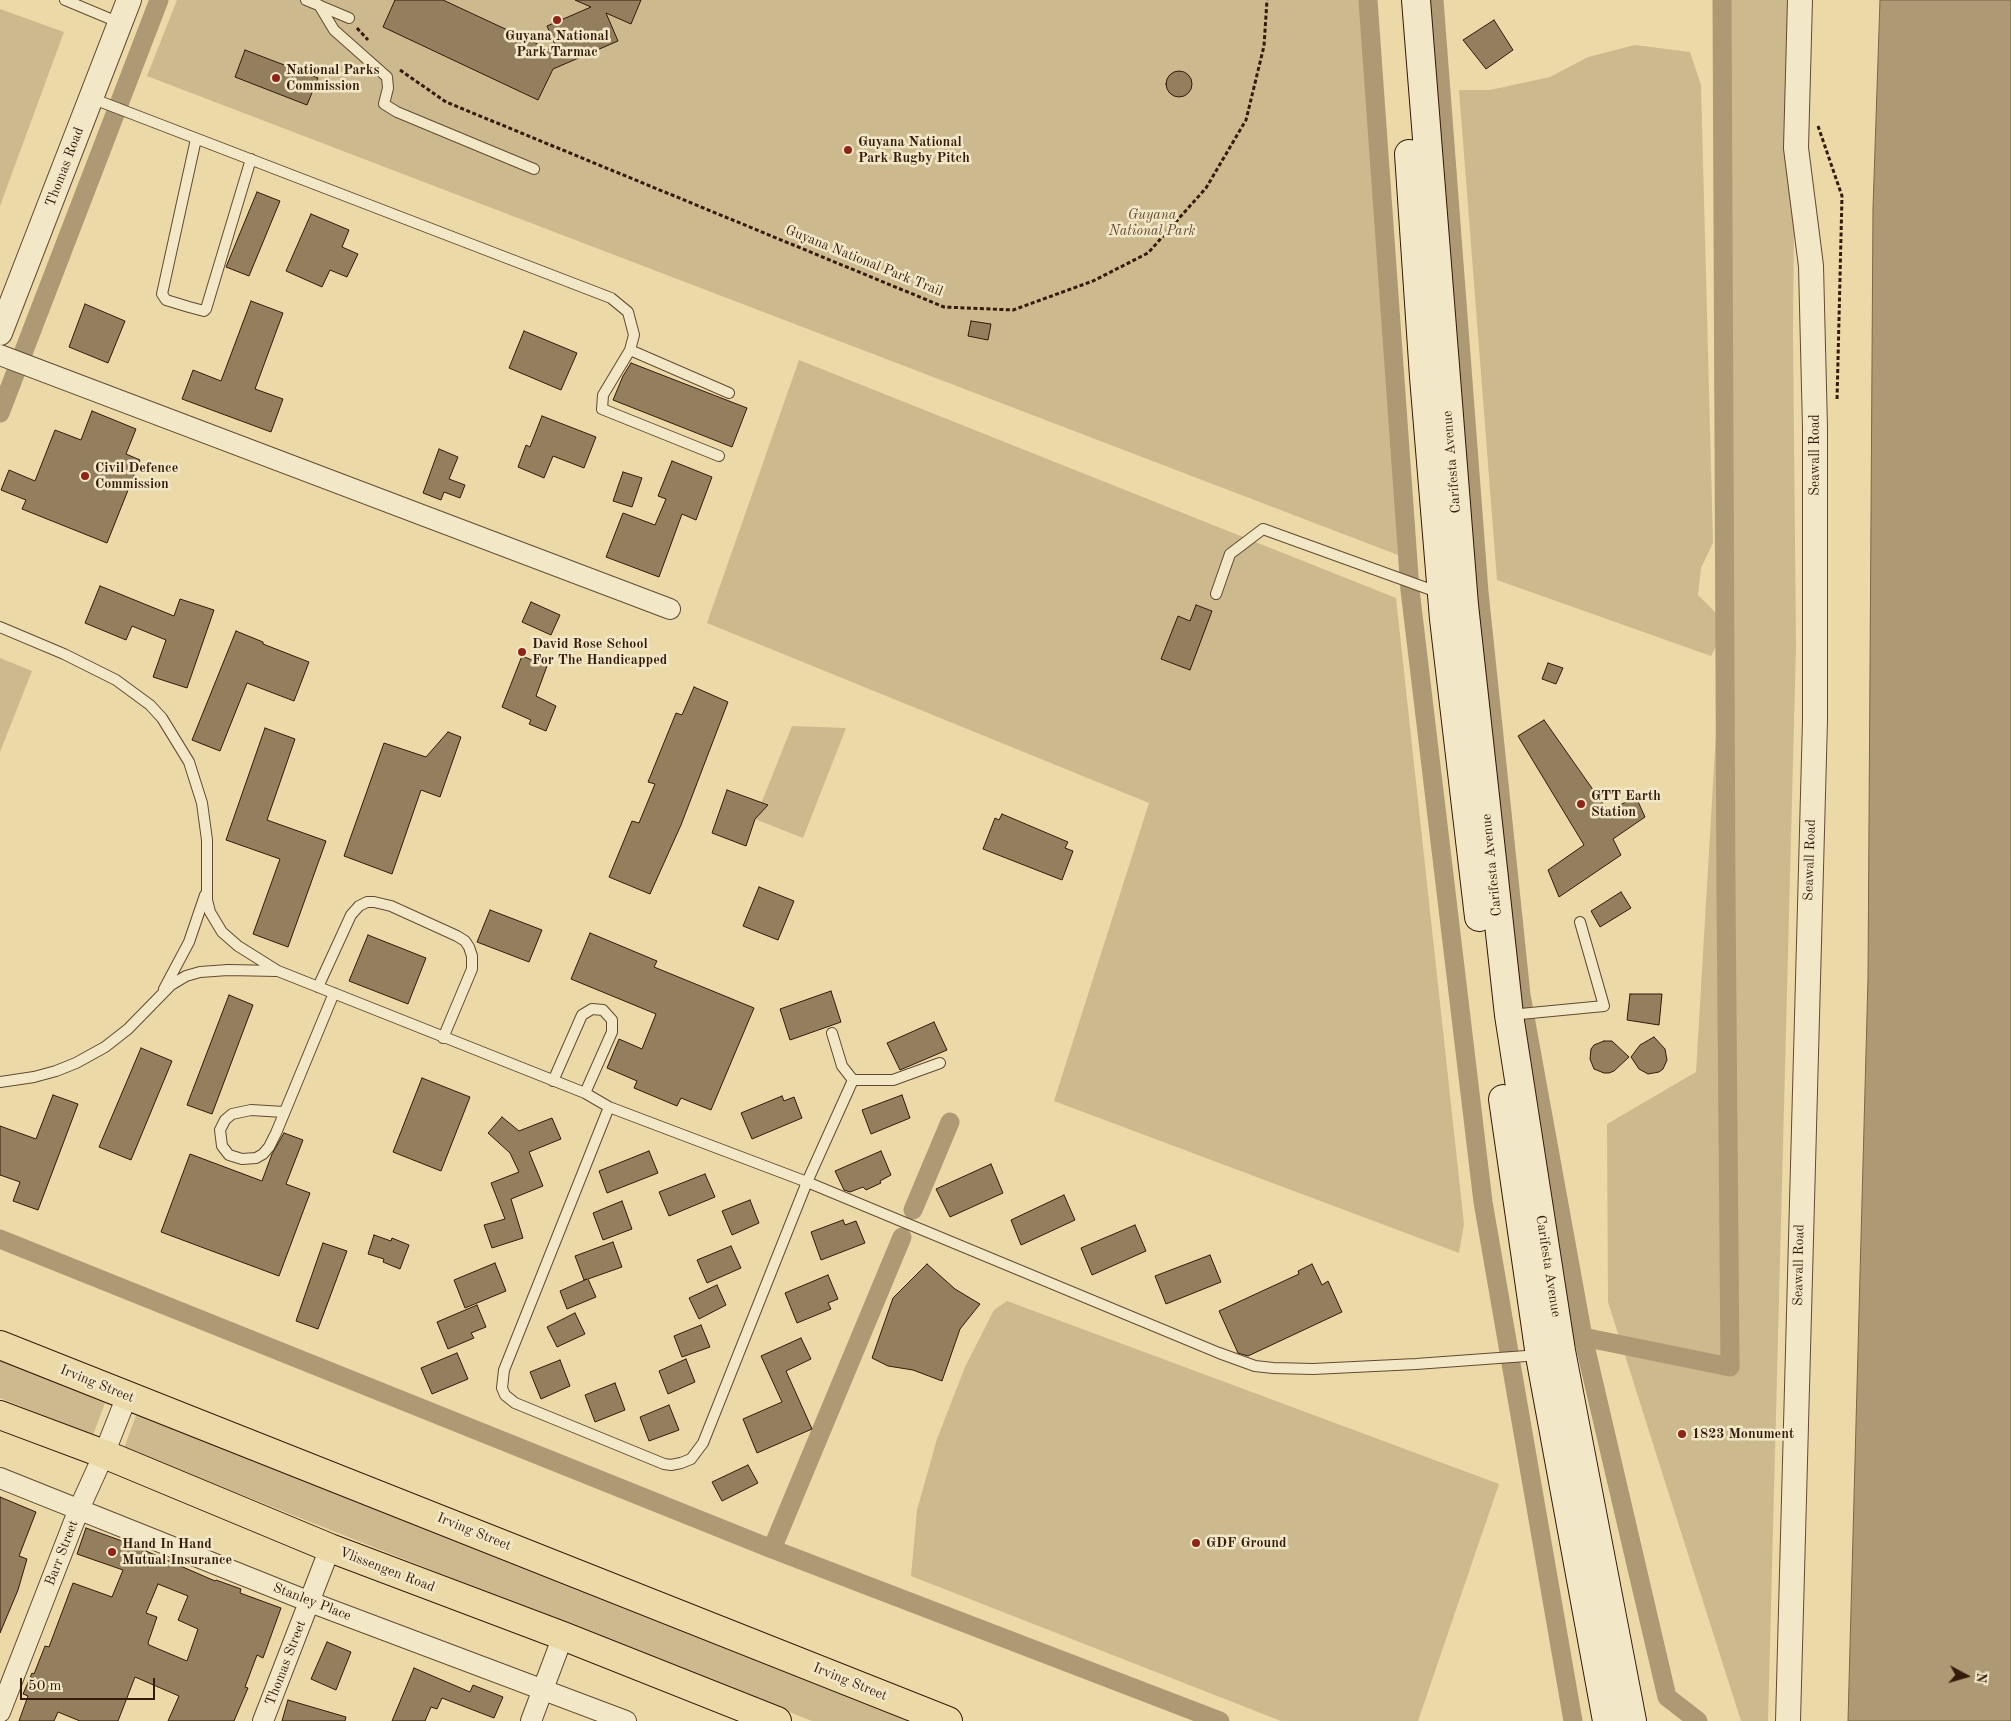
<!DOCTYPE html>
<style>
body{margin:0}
#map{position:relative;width:2011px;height:1721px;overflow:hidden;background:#ebdaa8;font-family:"Old Standard TT",serif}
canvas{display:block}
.north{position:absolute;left:1941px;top:1651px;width:50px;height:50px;-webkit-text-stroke:4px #f2e7c6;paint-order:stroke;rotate:96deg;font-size:14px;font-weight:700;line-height:20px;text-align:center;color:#341a0b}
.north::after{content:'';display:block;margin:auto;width:18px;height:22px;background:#341a0b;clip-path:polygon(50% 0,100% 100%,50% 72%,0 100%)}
.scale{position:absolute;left:20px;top:1678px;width:135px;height:22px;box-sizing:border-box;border:2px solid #341a0b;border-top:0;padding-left:6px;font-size:15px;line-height:18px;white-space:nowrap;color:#341a0b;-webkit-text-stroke:4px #f2e7c6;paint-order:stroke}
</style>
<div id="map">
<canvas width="2011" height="1721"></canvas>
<div class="north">N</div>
<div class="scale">50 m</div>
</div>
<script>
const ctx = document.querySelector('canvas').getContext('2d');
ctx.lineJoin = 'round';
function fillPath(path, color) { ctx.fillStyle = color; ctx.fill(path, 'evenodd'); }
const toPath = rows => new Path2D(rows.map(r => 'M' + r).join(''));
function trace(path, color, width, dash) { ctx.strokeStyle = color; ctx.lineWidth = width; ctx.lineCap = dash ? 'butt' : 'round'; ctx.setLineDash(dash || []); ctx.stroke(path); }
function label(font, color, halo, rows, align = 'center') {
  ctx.font = font + ' "Old Standard TT",serif'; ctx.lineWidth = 5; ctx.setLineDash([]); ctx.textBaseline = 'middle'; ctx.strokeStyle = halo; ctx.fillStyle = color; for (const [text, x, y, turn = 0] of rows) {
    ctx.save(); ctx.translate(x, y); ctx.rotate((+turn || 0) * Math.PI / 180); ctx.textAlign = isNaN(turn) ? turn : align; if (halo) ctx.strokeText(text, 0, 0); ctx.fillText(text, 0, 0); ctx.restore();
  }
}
fillPath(toPath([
 [177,0,1363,0,1398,555,147,76],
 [1717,0,1796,0,1793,334,1796,646,1768,1721,1741,1721,1608,1302,1607,1124,1696,1072,1718,699,1718,643,1711,656,1497,580,1459,90,1490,90,1550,77,1588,57,1635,45,1690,52,1701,85,1713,543,1701,568,1698,595,1717,614],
 [0,9,64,32,0,206],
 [799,360,1396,598,1464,1224,1459,1253,1054,1101,1149,803,707,623],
 [0,658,32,671,0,752],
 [792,726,846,728,803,838,755,819],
 [1007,1301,1499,1484,1418,1721,1281,1721,911,1576,917,1510,937,1439,965,1367,994,1310],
 [0,1360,105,1403,93,1435,0,1398],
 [137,1413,917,1721,812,1721,124,1448]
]), '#ccb98d');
const water = toPath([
 [1880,0,2011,0,2011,1721,1848,1721,1868,978,1873,208,1880,0]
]);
fillPath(water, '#ad9973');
trace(water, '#7d6649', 1);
trace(toPath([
 [1368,0,1410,590,1483,1202,1573,1721],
 [1434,0,1479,592,1521,995,1583,1337,1667,1697,1698,1721],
 [0,413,159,0],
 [913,1210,950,1122],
 [0,1239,772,1549,902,1237],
 [1583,1337,1730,1367,1726,894,1722,0],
 [772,1549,1220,1721]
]), '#ad9973', 19);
const building = toPath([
 [395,0,443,0,559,54,547,26,591,7,575,0,641,0,631,24,606,13,618,41,553,69,538,100,383,27,395,0],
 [1494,20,1513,50,1486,69,1463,40,1494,20],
 [245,50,318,78,307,105,235,77,245,50],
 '1166 84a13 13 0 1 1 26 0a13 13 0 1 1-26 0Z',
 [257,192,280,201,249,276,226,267,257,192],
 [311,214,349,230,342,247,358,254,347,277,330,270,322,287,286,271,311,214],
 [251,301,283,313,255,389,283,399,271,432,182,399,193,370,221,381,251,301],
 [85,304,125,321,108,363,69,347,85,304],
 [971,321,991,324,988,340,968,336,971,321],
 [524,331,577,353,561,390,509,368,524,331],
 [631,363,747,408,732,447,613,400,623,376,631,363],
 [92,411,136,429,126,454,140,460,107,543,22,509,26,500,1,490,9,470,35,481,55,430,81,440,92,411],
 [542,416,596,437,584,468,553,456,544,478,518,467,526,445,530,447,542,416],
 [439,449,458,457,449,479,465,485,460,498,444,492,441,500,423,493,439,449],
 [672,461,712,477,696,520,682,514,659,577,606,557,623,513,655,525,666,499,658,496,672,461],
 [623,472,642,478,632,507,613,501,623,472],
 [100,586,174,616,180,599,214,610,187,688,153,677,166,640,132,626,126,640,85,623,100,586],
 [531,602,560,615,551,635,522,622,531,602],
 [1196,605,1212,611,1190,670,1161,659,1178,616,1190,621,1196,605],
 [236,631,263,642,263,644,309,662,294,701,247,683,220,751,192,740,236,631],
 [522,656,547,666,536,696,556,706,546,731,529,724,531,720,502,707,522,656],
 [1548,663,1563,668,1556,684,1542,679,1548,663],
 [694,687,728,702,681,825,650,894,609,877,632,821,639,823,655,784,648,782,676,713,682,715,694,687],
 [1544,720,1608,811,1636,797,1645,817,1613,839,1621,855,1559,897,1548,870,1584,845,1518,736,1544,720],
 [265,728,295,739,267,820,326,841,288,947,253,934,280,859,226,840,265,728],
 [448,732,461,737,440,797,421,790,392,874,344,856,384,743,426,757,448,732],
 [727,790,768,805,755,819,746,846,712,833,727,790],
 [1002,814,1068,842,1065,848,1073,851,1062,880,983,849,995,818,999,820,1002,814],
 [759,887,794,901,778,940,743,926,759,887],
 [1621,892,1631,908,1600,927,1591,911,1621,892],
 [490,910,542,930,529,962,477,942,490,910],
 [590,933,657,961,654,967,754,1008,711,1110,681,1098,677,1106,634,1088,637,1081,607,1068,619,1039,642,1049,656,1014,571,979,590,933],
 [368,935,426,958,408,1004,349,981,368,935],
 [831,991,841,1022,790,1040,780,1009,831,991],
 [1630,994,1662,994,1659,1025,1627,1020,1630,994],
 [229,995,253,1005,212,1114,187,1105,229,995],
 [934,1022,947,1050,900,1070,887,1043,934,1022],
 [1654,1037,1665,1049,1667,1060,1663,1069,1659,1072,1648,1074,1639,1069,1631,1057,1640,1045,1654,1037],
 [1604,1041,1612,1041,1629,1057,1614,1071,1609,1073,1604,1073,1594,1069,1590,1059,1591,1049,1594,1045,1604,1041],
 [141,1048,172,1061,131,1160,99,1147,141,1048],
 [422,1078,470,1097,441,1171,393,1152,422,1078],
 [53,1095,78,1104,38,1210,13,1201,20,1182,0,1175,0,1126,36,1139,53,1095],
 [902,1095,910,1118,871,1134,862,1110,902,1095],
 [782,1096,784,1101,794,1097,802,1118,752,1139,741,1113,782,1096],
 [502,1117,519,1131,552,1118,561,1139,529,1152,543,1186,511,1199,523,1238,492,1248,484,1225,505,1219,491,1183,519,1172,510,1153,488,1133,502,1117],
 [284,1133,303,1140,286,1184,310,1193,279,1276,161,1232,190,1154,262,1181,272,1154,284,1133],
 [649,1151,658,1173,607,1193,599,1171,649,1151],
 [881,1151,891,1175,880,1181,881,1183,866,1190,863,1187,850,1192,844,1190,835,1171,881,1151],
 [991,1164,1003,1193,950,1217,936,1189,991,1164],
 [705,1174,715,1197,669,1216,659,1192,705,1174],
 [1064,1195,1075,1220,1021,1245,1011,1220,1064,1195],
 [750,1200,759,1223,732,1235,722,1211,750,1200],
 [622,1201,632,1229,603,1240,593,1213,622,1201],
 [843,1220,845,1225,856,1221,865,1243,821,1260,811,1232,843,1220],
 [1135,1225,1146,1251,1092,1275,1081,1248,1135,1225],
 [374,1235,391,1241,392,1238,409,1245,400,1269,383,1262,384,1259,368,1254,374,1235],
 [613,1242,622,1267,588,1279,596,1297,567,1309,560,1291,587,1279,584,1280,575,1256,613,1242],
 [323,1243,347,1251,318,1329,296,1321,323,1243],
 [731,1246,741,1268,707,1283,697,1260,731,1246],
 [1210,1255,1221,1282,1166,1304,1155,1276,1210,1255],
 [495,1263,506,1291,465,1308,454,1280,495,1263],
 [927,1264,955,1289,980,1304,960,1329,942,1381,913,1370,888,1366,872,1358,893,1298,927,1264],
 [1312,1264,1322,1285,1328,1281,1342,1312,1248,1356,1238,1353,1219,1311,1299,1274,1298,1271,1312,1264],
 [828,1275,838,1299,828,1303,831,1309,797,1323,785,1293,828,1275],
 [717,1285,726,1305,699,1319,689,1298,717,1285],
 [477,1305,486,1327,471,1333,474,1338,448,1349,437,1322,477,1305],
 [575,1313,585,1334,557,1347,547,1327,575,1313],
 [701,1325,710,1347,682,1357,674,1336,701,1325],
 [801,1338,811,1359,786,1371,812,1429,757,1453,743,1419,782,1402,761,1356,801,1338],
 [457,1353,468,1379,432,1394,421,1368,457,1353],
 [686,1359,695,1382,668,1394,659,1371,686,1359],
 [560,1360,570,1386,541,1399,530,1372,560,1360],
 [615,1383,625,1410,595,1422,585,1395,615,1383],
 [669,1405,679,1430,649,1441,640,1417,669,1405],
 [748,1465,758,1483,722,1501,712,1482,748,1465],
 [0,1497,36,1512,19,1556,27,1559,18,1590,0,1633,0,1497],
 [86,1528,147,1550,146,1551,215,1581,216,1580,241,1589,240,1593,281,1608,263,1658,257,1655,245,1687,248,1688,234,1721,168,1721,179,1696,135,1677,118,1721,80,1721,58,1712,54,1721,19,1721,28,1696,23,1694,32,1673,34,1674,45,1646,49,1647,73,1583,112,1597,123,1570,77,1554,86,1528],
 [158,1584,188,1596,178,1620,198,1629,187,1661,149,1645,148,1643,157,1617,146,1613,158,1584],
 [327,1642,351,1652,336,1690,311,1679,327,1642],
 [414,1668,470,1692,473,1685,503,1697,494,1718,442,1698,437,1709,431,1707,425,1721,392,1721,414,1668],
 [288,1700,346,1717,345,1721,282,1721,288,1700]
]);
fillPath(building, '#937e5d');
trace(building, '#341a0b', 1);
const service = toPath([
 [65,0,120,23],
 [306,0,349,18],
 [319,5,334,30,387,77,388,88,384,104,397,112,534,169],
 [91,98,611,298,628,312,634,335,630,350,603,395,602,409,719,456],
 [196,139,162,294,166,300,189,307,204,311,206,309,251,159],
 [630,350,729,393],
 [1216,594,1230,554,1263,529,1440,593],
 [0,627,64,654,116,680,150,705,162,718,189,762,202,803,207,840,207,900,210,912,222,932,238,946,278,971,585,1093,609,1107,807,1182,1219,1353,1255,1366,1273,1368,1313,1369,1416,1364,1540,1355],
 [318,987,351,915,359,906,367,902,374,902,391,906,457,936,465,941,469,947,472,956,472,969,443,1038],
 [164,989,189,942,205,895],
 [1510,1015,1604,1006,1580,922],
 [832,1033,842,1066,853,1080],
 [853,1080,893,1080,940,1063],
 [553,1081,582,1015,592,1009,603,1010,612,1020,612,1032,585,1093],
 [0,1082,34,1077,56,1071,76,1063,105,1047,128,1029,171,985,186,976,200,972,228,970,277,971],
 [609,1107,504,1370,502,1388,505,1395,515,1403,664,1464,671,1465,681,1463,691,1459,703,1443,807,1182,853,1080],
 [284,1112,251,1110,232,1114,225,1120,220,1130,222,1146,229,1155,242,1159,256,1158,263,1154,269,1147,276,1133,334,993]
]);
const minor = toPath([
 [0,355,670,609],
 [0,1478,310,1602,626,1721],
 [0,1712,79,1509,104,1454,127,1396],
 [263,1721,330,1548],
 [531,1721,563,1636]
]);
const tertiary = toPath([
 [0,333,129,0],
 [1788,1721,1815,720,1815,428,1811,266,1796,148,1800,0]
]);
const secondary = toPath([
 [1416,0,1464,605,1509,1015,1561,1351,1632,1721],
 [1409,154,1424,377,1444,619,1479,917],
 [1503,1099,1540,1356,1607,1721]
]);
const primary = toPath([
 [0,1345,948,1721],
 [0,1415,104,1454,330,1548,563,1636,777,1721]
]);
trace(service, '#624a32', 12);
trace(minor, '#624a32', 22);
trace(tertiary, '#624a32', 26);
trace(secondary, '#341a0b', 30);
trace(primary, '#341a0b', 30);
trace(toPath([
 [357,28,368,40],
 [400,70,446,102,944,307,1013,310,1093,281,1148,253,1206,188,1246,120,1264,46,1267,0],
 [1818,126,1842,196,1837,401]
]), '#341a0b', 3, [4, 2.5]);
trace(service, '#f2e7c6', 10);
trace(minor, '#f2e7c6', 20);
trace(tertiary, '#f2e7c6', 24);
trace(secondary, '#f2e7c6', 28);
trace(primary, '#ebdaa8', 28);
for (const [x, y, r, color] of [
 [557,20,5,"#8f2418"],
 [276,78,5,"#8f2418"],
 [848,150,5,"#8f2418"],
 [85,476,5,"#8f2418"],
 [522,652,5,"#8f2418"],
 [1581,804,5,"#8f2418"],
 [1682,1434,5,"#8f2418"],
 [1196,1543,5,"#8f2418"],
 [112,1552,5,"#8f2418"]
]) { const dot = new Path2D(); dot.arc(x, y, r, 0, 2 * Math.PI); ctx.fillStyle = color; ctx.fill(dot); trace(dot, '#f2e7c6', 2); }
label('bold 14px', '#341a0b', '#f2e7c6', [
 ["Guyana National",557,36,"center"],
 ["Park Tarmac",557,52,"center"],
 ["National Parks",286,70],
 ["Commission",286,86],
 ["Guyana National",858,142],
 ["Park Rugby Pitch",858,158],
 ["Civil Defence",95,468],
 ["Commission",95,484],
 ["David Rose School",532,644],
 ["For The Handicapped",532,660],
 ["GTT Earth",1591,796],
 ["Station",1591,812],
 ["1823 Monument",1692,1434],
 ["GDF Ground",1206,1543],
 ["Hand In Hand",122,1544],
 ["Mutual Insurance",122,1560]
], 'left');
label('14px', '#341a0b', '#f2e7c6', [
 ["Thomas Road",65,167,-69],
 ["Guyana National Park Trail",864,261,22],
 ["Seawall Road",1815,455,-90],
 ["Carifesta Avenue",1452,462,-95],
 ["Seawall Road",1810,860,-88],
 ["Carifesta Avenue",1492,865,-96],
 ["Seawall Road",1799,1265,-89],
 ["Carifesta Avenue",1548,1266,81],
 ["Irving Street",97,1384,22],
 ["Irving Street",474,1532,22],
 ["Barr Street",62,1553,-69],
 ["Vlissengen Road",387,1570,21],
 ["Stanley Place",312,1602,21],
 ["Thomas Street",286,1663,-69],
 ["Irving Street",850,1682,22]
]);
label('italic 14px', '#624a32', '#f2e7c6', [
 ["Guyana",1152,215],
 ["National Park",1152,231]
]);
</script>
